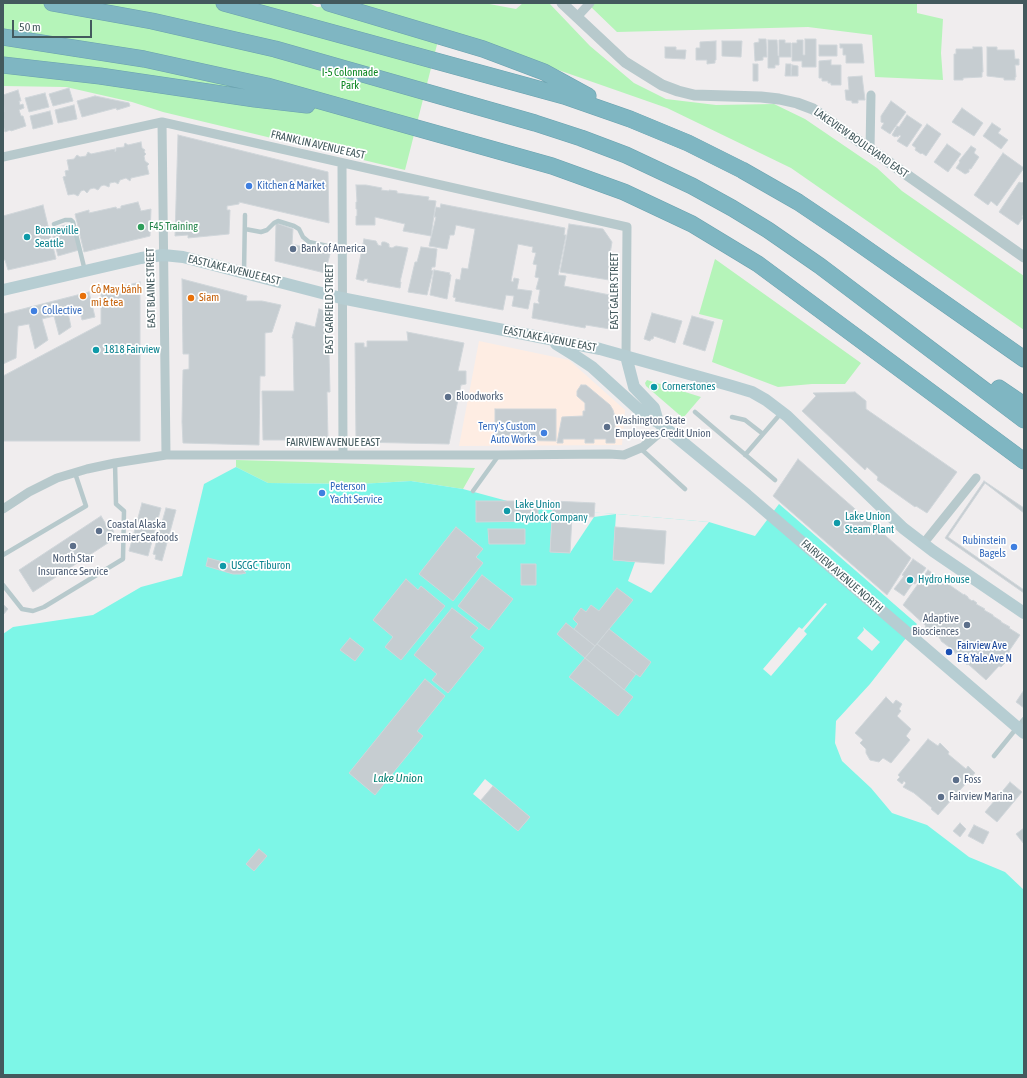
<!DOCTYPE html>
<meta charset="utf-8">
<style>
body{margin:0}
#map{position:relative;width:1027px;height:1078px;overflow:hidden;background:#f0edee;font-family:"Asap Condensed",sans-serif}
canvas{display:block}
.frame{position:absolute;inset:0;border:4px solid #43595d;pointer-events:none}
.scale{position:absolute;left:12px;top:20px;width:80px;height:18px;box-sizing:border-box;border:2px solid #43595d;border-top:0;padding-left:5px;font-size:12px;line-height:14px;white-space:nowrap;color:#43595d;-webkit-text-stroke:3px #fff;paint-order:stroke}
</style>
<div id="map">
<canvas width="1027" height="1078"></canvas>
<div class="frame"></div>
<div class="scale">50 m</div>
</div>
<script>
const ctx = document.querySelector('canvas').getContext('2d');
ctx.lineJoin = 'round';
function fillPath(path, color) { ctx.fillStyle = color; ctx.fill(path, 'evenodd'); }
const toPath = rows => new Path2D(rows.map(r => 'M' + r).join(''));
function trace(path, color, width, dash) { ctx.strokeStyle = color; ctx.lineWidth = width; ctx.lineCap = dash ? 'butt' : 'round'; ctx.setLineDash(dash || []); ctx.stroke(path); }
function label(font, color, halo, rows, align = 'center') {
  ctx.font = font + ' "Asap Condensed",sans-serif'; ctx.lineWidth = 3.5; ctx.setLineDash([]); ctx.textBaseline = 'middle'; ctx.strokeStyle = halo; ctx.fillStyle = color; for (const [text, x, y, turn = 0] of rows) {
    ctx.save(); ctx.translate(x, y); ctx.rotate((+turn || 0) * Math.PI / 180); ctx.textAlign = isNaN(turn) ? turn : align; if (halo) ctx.strokeText(text, 0, 0); ctx.fillText(text, 0, 0); ctx.restore();
  }
}
fillPath(toPath([
 [479,341,569,360,625,410,622,445,459,446]
]), '#feede3');
fillPath(toPath([
 [3,3,309,3,317,7,361,3,484,3,516,9,523,3,549,3,590,46,634,83,666,99,716,105,774,104,805,119,877,168,902,191,1024,276,1024,330,791,168,667,108,441,29,405,170,163,112,132,102,66,87,3,86],
 [593,3,917,3,917,13,943,19,941,53,943,80,875,77,872,35,808,27,617,32,590,6],
 [715,259,861,363,845,384,812,384,778,387,712,362,723,320,699,314],
 [647,380,701,397,683,418,646,386,645,383],
 [236,460,308,462,475,468,463,489,411,481,359,484,268,483,236,467]
]), '#b5f4b9');
fillPath(toPath([
 [236,467,268,483,359,484,411,481,463,489,537,509,617,514,709,522,755,536,779,504,917,624,870,684,836,721,835,743,842,761,871,788,892,813,927,825,969,857,1005,872,1024,890,1024,1075,3,1075,3,634,13,627,93,615,141,587,182,576,204,484]
]), '#7df6e7');
fillPath(toPath([
 [552,509,617,514,709,522,651,593,628,581,635,562,613,560,616,514,594,517,570,553,550,552],
 [825,603,827,604,804,631,807,634,771,676,763,669,799,627,802,629],
 [863,627,880,642,872,651,857,638,864,630],
 [485,779,530,817,518,831,473,794]
]), '#f0edee');
const building = toPath([
 [759,39,766,39,767,57,763,57,763,60,755,61,754,43,759,42,759,39],
 [805,39,816,39,816,67,802,67,802,61,792,61,792,43,797,43,797,40,803,40,803,55,805,55,805,39],
 [768,40,777,40,778,56,779,56,779,40,785,40,785,43,791,43,791,57,779,57,779,65,775,65,775,68,768,68,768,40],
 [716,41,716,60,715,60,715,63,707,64,707,60,696,60,696,48,700,48,700,42,716,41],
 [722,41,742,41,741,57,722,56,722,41],
 [840,44,862,44,864,63,846,63,846,55,843,55,843,48,840,48,840,44],
 [819,45,837,45,837,56,819,56,819,45],
 [665,47,676,47,676,50,686,50,685,59,665,58,665,47],
 [973,47,982,47,983,72,982,72,982,77,963,78,963,80,954,80,954,54,956,54,956,49,973,49,973,47],
 [987,47,997,47,997,50,1014,50,1015,59,1019,59,1019,65,1015,65,1016,77,1015,77,1015,80,1004,80,1004,78,987,76,987,47],
 [831,60,831,65,841,65,841,85,831,85,831,83,828,83,828,81,822,81,822,78,819,78,819,61,831,60],
 [753,64,758,64,758,81,753,81,753,64],
 [786,64,791,64,791,76,785,76,786,64],
 [792,65,798,66,798,76,791,76,792,65],
 [862,76,865,100,858,100,858,103,852,103,852,101,846,100,845,90,849,90,848,77,862,76],
 [69,88,73,101,53,106,49,94,69,88],
 [18,90,21,101,19,101,20,105,23,104,24,108,19,110,21,116,23,116,26,126,11,131,10,130,5,132,3,125,3,121,4,120,3,115,3,112,4,112,3,95,18,90],
 [45,93,49,107,29,112,25,98,45,93],
 [95,96,129,103,130,106,117,110,116,108,82,117,77,101,95,96],
 [891,101,906,112,890,134,881,128,884,123,881,122,881,116,891,101],
 [74,105,77,119,58,123,55,110,74,105],
 [962,108,983,123,974,136,952,122,962,108],
 [50,111,53,124,33,129,30,116,50,111],
 [907,115,922,125,907,147,897,141,901,136,899,135,898,137,896,136,895,137,892,135,897,126,899,127,907,115],
 [992,123,1001,129,998,133,1008,140,1001,149,983,136,992,123],
 [927,124,941,134,926,156,922,153,921,154,915,150,916,148,912,145,927,124],
 [178,135,328,172,329,223,239,202,239,204,227,206,227,210,230,210,229,234,188,238,188,235,175,236,178,135],
 [141,142,142,148,145,150,144,152,146,154,144,156,145,161,149,164,147,166,149,174,131,178,130,181,126,178,120,180,118,184,115,182,110,183,109,187,104,185,101,186,98,190,94,188,90,189,87,193,84,190,81,191,78,196,74,194,68,195,63,177,66,176,65,171,69,170,67,160,74,159,77,155,80,157,86,156,88,152,91,154,115,149,115,152,116,151,116,148,124,147,125,143,128,145,141,142],
 [947,144,961,154,948,172,934,162,947,144],
 [971,146,976,149,974,153,979,157,971,169,969,169,969,172,965,174,956,168,960,162,959,161,971,146],
 [1003,153,1024,168,997,206,991,201,988,205,974,195,1003,153],
 [1024,181,1024,213,1022,217,1023,218,1018,225,999,212,1019,182,1022,183,1024,181],
 [356,185,366,185,382,188,381,190,389,191,389,190,397,191,397,193,429,197,428,200,436,201,431,236,403,231,405,224,375,217,375,225,356,225,356,216,357,216,357,209,356,209,356,202,357,202,356,185],
 [138,202,141,211,151,209,150,236,84,252,75,214,89,210,89,213,116,207,117,209,121,208,121,206,138,202],
 [441,204,565,228,564,235,566,235,558,275,566,276,564,286,610,295,609,302,611,303,609,312,613,313,610,329,586,325,585,328,532,318,534,303,539,304,539,302,538,301,540,290,536,289,539,278,535,277,537,265,533,264,536,253,532,252,533,247,518,244,511,281,513,282,514,278,519,279,517,289,532,291,528,309,512,306,514,296,506,295,503,310,455,301,456,298,453,297,456,279,460,280,462,268,468,269,475,229,456,225,454,235,450,235,447,249,429,246,436,217,434,217,436,207,440,208,441,204],
 [43,205,56,259,8,270,5,260,3,260,3,216,43,205],
 [72,223,79,250,58,256,51,229,72,223],
 [276,223,293,229,292,244,330,254,325,273,275,261,276,223],
 [569,224,603,229,612,242,610,254,613,259,609,280,560,272,569,224],
 [364,239,376,241,378,245,381,246,382,242,385,242,389,244,389,247,392,248,396,246,408,248,400,282,401,282,400,288,367,282,368,279,364,279,364,281,356,279,364,239],
 [421,247,437,249,435,267,432,267,431,270,433,271,427,295,408,292,415,262,417,262,421,247],
 [434,270,450,273,449,274,451,275,447,299,430,295,434,270],
 [182,279,247,296,246,301,262,301,281,305,272,332,265,333,265,376,260,376,259,445,183,443,182,422,183,370,189,369,189,354,183,354,182,279],
 [140,282,140,441,3,441,3,376,101,324,101,292,140,282],
 [89,292,95,317,82,320,79,309,68,312,71,327,59,335,54,316,42,319,48,340,35,349,29,324,18,326,16,358,3,364,3,314,89,292],
 [319,309,328,312,330,392,327,392,328,440,263,440,262,391,294,391,293,338,292,338,296,322,315,327,319,309],
 [652,313,682,321,675,343,654,336,653,339,651,339,650,341,644,339,652,313],
 [692,316,714,322,705,351,683,344,692,316],
 [407,332,464,343,458,371,466,371,466,384,461,385,449,444,356,442,355,343,364,343,364,347,367,347,367,341,408,341,407,332],
 [581,385,586,385,610,405,613,410,615,417,615,443,606,443,606,439,594,439,594,443,585,443,585,439,563,439,563,443,557,443,562,417,583,416,583,411,585,411,585,403,577,396,577,391,581,385],
 [855,392,866,401,866,409,957,472,927,513,916,506,915,507,877,480,878,477,867,467,865,470,802,411,816,396,813,393,855,392],
 [495,409,556,409,556,441,495,440,495,409],
 [798,459,911,558,887,595,773,496,798,459],
 [984,481,1024,508,1024,593,945,538,984,481],
 [985,483,1024,513,1024,590,948,537,985,483],
 [476,501,538,501,538,521,476,522,476,501],
 [553,501,595,503,594,517,572,516,570,553,550,552,553,501],
 [142,503,161,508,148,556,129,551,142,503],
 [166,508,176,510,162,561,155,559,156,555,153,554,166,508],
 [101,516,109,529,111,527,114,532,111,534,114,539,33,592,19,570,101,516],
 [456,527,483,549,476,557,483,563,453,601,419,574,456,527],
 [615,527,666,531,664,564,613,560,615,527],
 [488,529,525,529,525,544,489,544,488,529],
 [208,558,235,565,242,569,246,573,241,574,233,574,206,566,208,558],
 [913,559,926,568,915,584,913,583,904,596,894,589,904,576,902,575,913,559],
 [521,564,536,564,536,585,521,585,521,564],
 [928,570,964,595,964,594,968,597,968,598,972,601,973,600,977,603,976,604,985,609,984,610,993,615,993,616,1001,621,1001,622,1010,627,1009,628,1020,635,1009,651,1012,654,1004,664,1001,667,999,666,986,680,968,664,967,665,960,657,959,658,953,650,952,651,948,648,949,647,941,641,941,640,938,636,937,637,933,634,934,633,930,630,929,631,925,627,926,626,903,605,928,570],
 [482,575,513,599,489,630,458,606,482,575],
 [406,579,418,590,421,586,445,606,401,660,385,647,393,637,373,620,406,579],
 [617,588,633,600,595,646,574,629,578,624,573,619,581,608,586,612,591,605,599,611,617,588],
 [3,604,8,609,3,615,3,604],
 [452,608,478,628,470,637,484,648,448,693,432,680,437,674,414,655,452,608],
 [566,623,595,646,585,658,557,634,566,623],
 [609,629,651,662,640,677,597,644,609,629],
 [350,638,364,649,355,661,340,650,350,638],
 [597,644,636,674,624,690,585,658,597,644],
 [585,658,633,697,618,716,569,677,585,658],
 [425,679,445,696,417,731,423,736,375,795,349,773,425,679],
 [1024,690,1024,708,1016,702,1024,690],
 [886,697,893,704,896,700,902,704,899,709,901,711,897,716,911,729,906,736,910,740,891,763,883,758,879,762,870,760,866,753,866,749,860,743,863,740,855,733,886,697],
 [928,739,938,746,940,743,949,752,948,754,966,769,968,766,975,773,938,815,931,809,932,808,914,793,903,787,906,783,904,781,902,784,897,780,900,777,898,775,928,739],
 [1010,782,1022,792,997,822,985,812,1010,782],
 [493,786,530,817,518,831,481,800,493,786],
 [960,823,966,829,960,837,953,831,960,823],
 [974,825,989,832,983,844,968,836,974,825],
 [1024,828,1024,844,1016,834,1024,828],
 [259,849,267,856,254,871,246,864,259,849]
]);
fillPath(building, '#c6cdd1');
trace(building, '#d0d6da', 1);
const motorway = toPath([
 [52,3,152,21,275,49,535,123,581,138,626,155,692,186,732,208,768,230,820,266,1024,420],
 [224,3,564,96,630,119,688,143,742,170,798,202,844,233,1024,359],
 [329,3,483,49,544,72,588,96],
 [3,37,144,59,267,86,552,166,624,192,692,224,758,264,1024,461],
 [3,65,100,76,255,99,307,105],
 [999,388,1024,405]
]);
trace(motorway, '#6aa1ae', 17);
trace(toPath([
 [54,224,65,220,71,220,73,222,85,271],
 [245,229,261,232,267,230,274,223,278,221,294,226,299,229,303,237,309,242,342,249],
 [244,272,245,215],
 [695,412,775,480],
 [732,417,745,420,763,434],
 [640,448,685,489],
 [745,455,782,412],
 [473,491,499,455],
 [3,555,86,506,75,473],
 [3,585,22,609,33,611,44,607,123,559,124,511,116,504,115,463],
 [994,756,1024,719]
]), '#b7c9cc', 4.5);
trace(toPath([
 [577,17,590,3],
 [162,122,166,455],
 [870,149,871,95],
 [3,157,162,122,627,227,626,356],
 [342,163,343,455],
 [3,509,29,492,57,478,87,469,115,463,166,455,499,455,609,454,624,455,643,447,665,428],
 [923,544,976,478]
]), '#b7c9cc', 9);
trace(toPath([
 [562,3,625,62,662,85,678,91,694,95,761,97,779,99,797,103,813,109,1024,257]
]), '#b7c9cc', 11);
trace(toPath([
 [3,290,141,258,163,255,183,257,341,298,600,349,732,386,752,392,766,400,787,416,903,528,933,551,1024,613],
 [556,344,577,357,592,367,647,417,658,422,747,495,1024,733],
 [626,356,634,387,654,408,658,422]
]), '#b6cdd2', 12);
trace(motorway, '#7fb6c2', 16);
for (const [x, y, r, color] of [
 [249,186,4,"#3f7fe0"],
 [141,227,4,"#2e9e5b"],
 [27,237,4,"#0f9aa8"],
 [293,249,4,"#5c6f8a"],
 [83,296,4,"#e8710a"],
 [191,298,4,"#e8710a"],
 [34,311,4,"#3f7fe0"],
 [96,350,4,"#0f9aa8"],
 [654,387,4,"#0f9aa8"],
 [448,397,4,"#5c6f8a"],
 [607,427,4,"#5c6f8a"],
 [544,433,4,"#3f7fe0"],
 [322,493,4,"#3f7fe0"],
 [507,511,4,"#0f9aa8"],
 [837,523,4,"#0f9aa8"],
 [99,531,4,"#5c6f8a"],
 [73,546,4,"#5c6f8a"],
 [1014,547,4,"#3f7fe0"],
 [223,566,4,"#0f9aa8"],
 [910,580,4,"#0f9aa8"],
 [967,625,4,"#5c6f8a"],
 [949,652,4,"#1a4fb4"],
 [956,780,4,"#5c6f8a"],
 [941,797,4,"#5c6f8a"]
]) { const dot = new Path2D(); dot.arc(x, y, r, 0, 2 * Math.PI); ctx.fillStyle = color; ctx.fill(dot); trace(dot, '#fff', 1.5); }
label('11px', '#0c8621', '#fff', [
 ["I-5 Colonnade",350,73],
 ["Park",350,86]
]);
label('11px', '#43595d', '#fff', [
 ["LAKEVIEW BOULEVARD EAST",861,143,35],
 ["FRANKLIN AVENUE EAST",318,145,13],
 ["EASTLAKE AVENUE EAST",234,270,14],
 ["EAST BLAINE STREET",151,288,-91],
 ["EAST GALER STREET",615,291,-90],
 ["EAST GARFIELD STREET",330,309,-90],
 ["EASTLAKE AVENUE EAST",550,339,11],
 ["FAIRVIEW AVENUE EAST",333,443],
 ["FAIRVIEW AVENUE NORTH",842,576,41]
]);
label('11px', '#366cbe', '#fff', [
 ["Kitchen & Market",257,186],
 ["Collective",42,311],
 ["Terry's Custom",536,427,"right"],
 ["Auto Works",536,440,"right"],
 ["Peterson",330,487],
 ["Yacht Service",330,500],
 ["Rubinstein",1006,541,"right"],
 ["Bagels",1006,554,"right"]
], 'left');
label('11px', '#27864d', '#fff', [
 ["F45 Training",149,227]
], 'left');
label('11px', '#0d838f', '#fff', [
 ["Bonneville",35,231],
 ["Seattle",35,244],
 ["1818 Fairview",104,350],
 ["Cornerstones",662,387],
 ["Lake Union",515,505],
 ["Drydock Company",515,518],
 ["Lake Union",845,517],
 ["Steam Plant",845,530],
 ["USCGC Tiburon",231,566],
 ["Hydro House",918,580]
], 'left');
label('11px', '#4e5e75', '#fff', [
 ["Bank of America",301,249],
 ["Bloodworks",456,397],
 ["Washington State",615,421],
 ["Employees Credit Union",615,434],
 ["Coastal Alaska",107,525],
 ["Premier Seafoods",107,538],
 ["North Star",73,559,"center"],
 ["Insurance Service",73,572,"center"],
 ["Adaptive",959,619,"right"],
 ["Biosciences",959,632,"right"],
 ["Foss",964,780],
 ["Fairview Marina",949,797]
], 'left');
label('11px', '#c56008', '#fff', [
 ["Cỏ May bánh",91,290],
 ["mì & tea",91,303],
 ["Siam",199,298]
], 'left');
label('11px', '#164399', '#fff', [
 ["Fairview Ave",957,646],
 ["E & Yale Ave N",957,659]
], 'left');
label('italic 12px', '#058274', '#fff', [
 ["Lake Union",398,778]
]);
</script>
